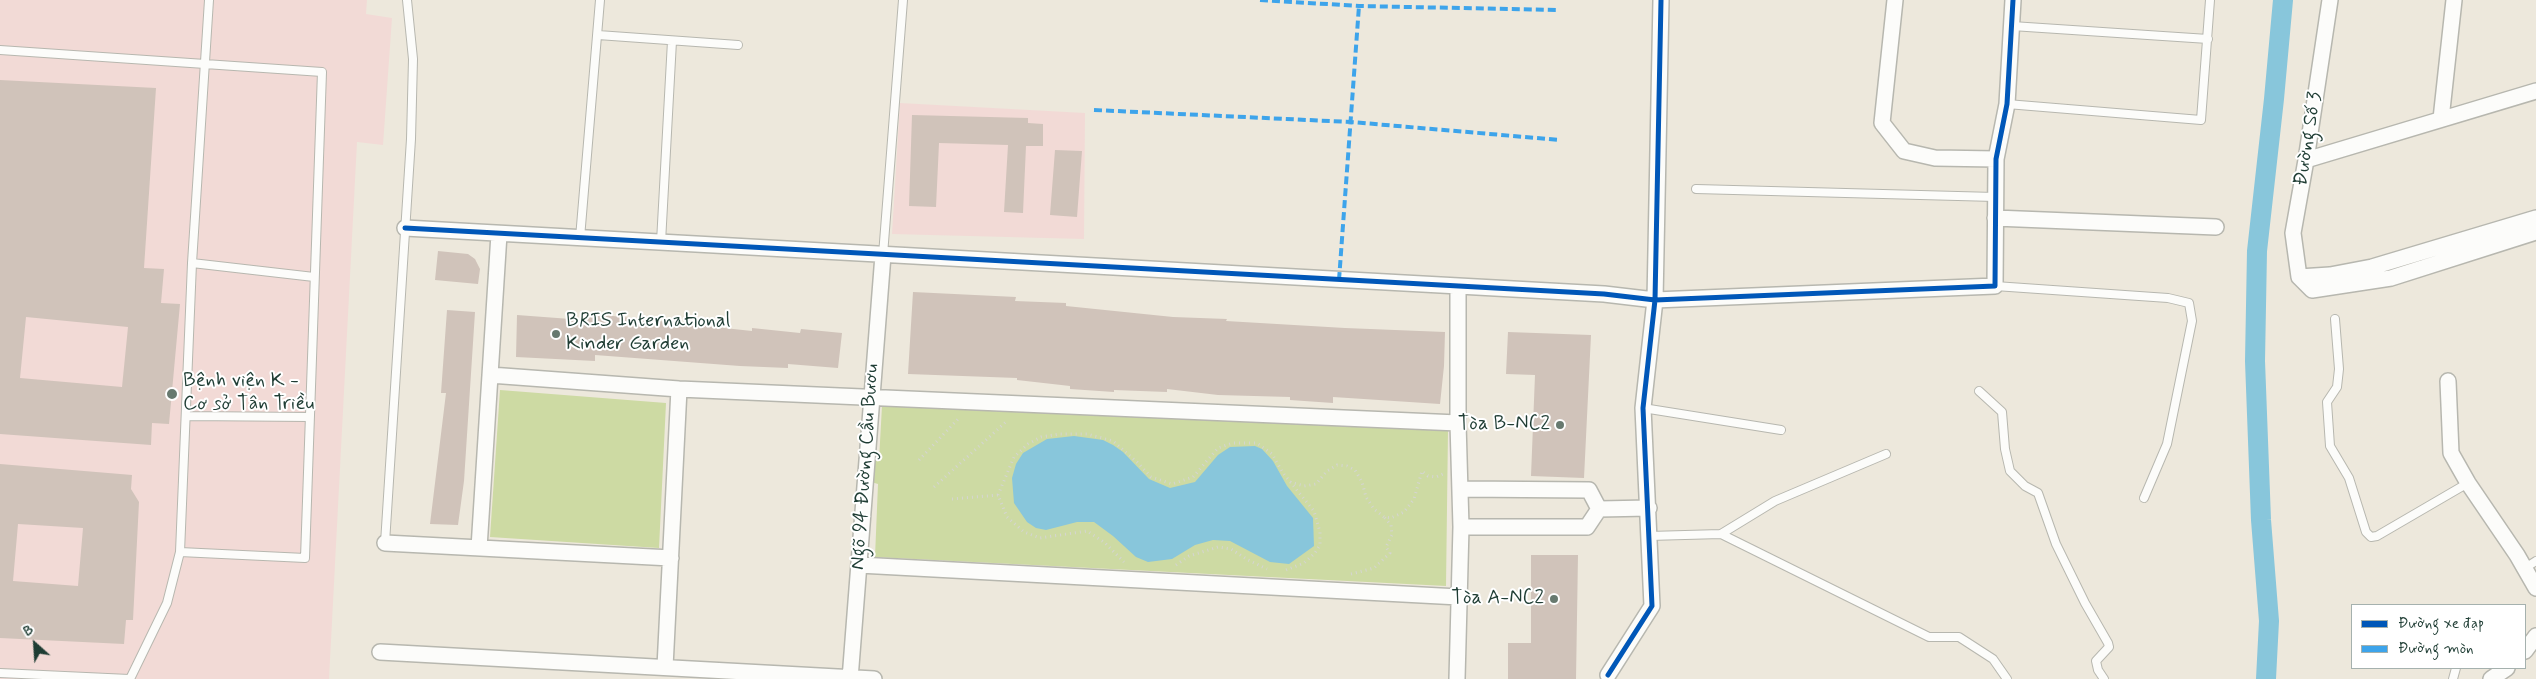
<!DOCTYPE html>
<meta charset="utf-8">
<style>
body{margin:0}
#map{position:relative;width:2536px;height:679px;overflow:hidden;background:#ede8dc;font-family:Mynerve,sans-serif}
canvas{display:block}
.legend{position:absolute;left:2351px;top:604px;width:175px;height:65px;box-sizing:border-box;background:#fff;border:1px solid #a5b1ae;margin:0;padding:6px 9px;list-style:none;font-size:15px;color:#1f3d34}
.legend li{display:flex;align-items:center;gap:10px;height:25px}
.legend b{width:25px;border:1px solid #a5b1ae}
.north{position:absolute;left:10px;top:619px;width:50px;height:50px;-webkit-text-stroke:4px #fff;paint-order:stroke;rotate:334deg;font-size:14px;font-weight:700;line-height:20px;text-align:center;color:#1f3d34}
.north::after{content:'';display:block;margin:auto;width:18px;height:22px;background:#1f3d34;clip-path:polygon(50% 0,100% 100%,50% 72%,0 100%)}
</style>
<div id="map">
<canvas width="2536" height="679"></canvas>
<ul class="legend">
<li><b style="height:6px;background:#0057b8"></b>Đường xe đạp</li>
<li><b style="height:6px;background:#3da4eb"></b>Đường mòn</li>
</ul>
<div class="north">B</div>
</div>
<script>
const ctx = document.querySelector('canvas').getContext('2d');
ctx.lineJoin = 'round';
function fillPath(path, color) { ctx.fillStyle = color; ctx.fill(path, 'evenodd'); }
const toPath = rows => new Path2D(rows.map(r => 'M' + r).join(''));
function trace(path, color, width, dash) { ctx.strokeStyle = color; ctx.lineWidth = width; ctx.lineCap = dash ? 'butt' : 'round'; ctx.setLineDash(dash || []); ctx.stroke(path); }
function label(font, color, halo, rows, align = 'center') {
  ctx.font = font + ' Mynerve,sans-serif'; ctx.lineWidth = 4; ctx.setLineDash([]); ctx.textBaseline = 'middle'; ctx.strokeStyle = halo; ctx.fillStyle = color; for (const [text, x, y, turn = 0] of rows) {
    ctx.save(); ctx.translate(x, y); ctx.rotate((+turn || 0) * Math.PI / 180); ctx.textAlign = isNaN(turn) ? turn : align; if (halo) ctx.strokeText(text, 0, 0); ctx.fillText(text, 0, 0); ctx.restore();
  }
}
fillPath(toPath([
 [0,0,367,0,366,14,392,18,383,145,357,142,329,679,0,679],
 [900,103,1085,113,1084,239,892,234]
]), '#f2dad6');
fillPath(toPath([
 [500,390,666,403,659,548,490,537],
 [882,406,1448,430,1446,586,875,557,878,484,871,482,872,460,879,460]
]), '#cddaa3');
fillPath(toPath([
 [1074,436,1103,440,1113,445,1123,452,1149,479,1170,488,1195,482,1218,455,1230,447,1255,446,1262,449,1273,461,1287,486,1313,518,1314,546,1289,564,1270,562,1230,541,1213,540,1195,545,1172,559,1148,562,1136,557,1113,536,1094,522,1077,522,1046,530,1036,528,1027,522,1014,503,1012,478,1016,464,1023,453,1047,439]
]), '#88c6db');
trace(toPath([
 [2266,679,2269,621,2261,520,2255,361,2257,251,2274,99,2283,0]
]), '#88c6db', 20);
fillPath(toPath([
 [0,80,156,88,144,268,164,269,161,303,180,304,169,424,152,423,151,445,0,434],
 [26,317,128,327,122,387,20,378],
 [912,115,1028,118,1028,123,1043,124,1043,146,1026,146,1023,213,1004,212,1008,145,939,143,936,207,909,206],
 [1055,150,1082,151,1077,217,1050,215],
 [438,251,468,254,475,259,480,269,478,284,435,280],
 [913,292,1016,297,1015,301,1066,303,1066,306,1173,317,1227,319,1226,321,1345,328,1445,332,1444,366,1440,404,1333,397,1333,403,1290,400,1290,397,1218,395,1167,389,1167,392,1114,390,1114,392,1070,389,1070,386,1017,380,1017,378,908,374],
 [447,310,475,312,464,481,458,525,430,524,446,393,441,393],
 [585,313,752,331,752,328,800,333,801,329,842,333,838,368,788,364,788,368,740,366,595,355,595,361,516,357,517,315,584,320],
 [1508,332,1591,335,1584,478,1531,476,1535,375,1506,374],
 [0,464,132,475,131,489,139,502,133,620,126,620,124,644,0,638],
 [18,524,83,528,78,586,13,581],
 [1531,555,1578,555,1576,679,1508,679,1508,643,1531,643]
]), '#d0c3ba');
const service = toPath([
 [2012,26,2208,39],
 [598,35,738,45],
 [0,50,322,72,305,558,180,552],
 [2007,104,2201,120,2210,0],
 [1696,189,1995,197],
 [580,238,600,0],
 [661,242,672,41],
 [883,255,903,0],
 [192,263,314,277],
 [1995,286,2168,298,2189,303,2192,321,2167,444,2144,498],
 [2335,319,2339,369,2337,387,2327,402,2330,446,2349,478,2366,532,2371,537,2377,536,2468,483],
 [1979,391,2002,412,2005,449,2010,471,2025,486,2038,493,2056,544,2085,603,2108,643,2109,647,2096,661,2098,670,2104,679],
 [1643,408,1781,430],
 [186,416,310,417],
 [1721,534,1929,637,1959,637,1993,659,2007,679],
 [1649,536,1721,534,1775,501,1886,454],
 [385,543,411,139,413,59,407,0],
 [2525,568,2536,561],
 [0,673,129,679],
 [130,679,167,603,180,552,192,263,209,0],
 [2453,679,2456,668]
]);
const minor = toPath([
 [1895,0,1882,123,1904,151,1935,158,1996,159],
 [2441,119,2454,0],
 [2306,160,2536,91],
 [1995,218,2216,227],
 [405,228,1604,294,1655,300,1995,286,1996,159,2007,104,2013,0],
 [2299,277,2293,233,2306,160,2330,0],
 [2299,277,2312,290,2391,278,2536,232],
 [2299,277,2330,275,2372,267,2536,218],
 [490,375,679,389,1458,423],
 [2448,381,2451,453,2468,483,2517,555,2536,588],
 [1461,489,1589,490,1599,509,1587,527,1461,527],
 [1599,509,1649,508],
 [385,543,671,558],
 [479,548,499,234],
 [859,565,1459,597],
 [2525,651,2536,636],
 [380,652,874,679],
 [665,667,679,389],
 [1608,675,1652,606,1643,408,1655,300,1661,0],
 [850,679,883,255],
 [1457,679,1461,527,1458,423,1458,286],
 [2491,679,2507,668]
]);
trace(service, '#b7b7af', 10);
trace(minor, '#b7b7af', 18);
trace(toPath([
 [919,460,960,417],
 [1290,482,1304,486,1316,484,1327,471,1337,465,1347,466,1355,470,1362,482,1366,497,1374,509,1384,517,1391,518,1404,512,1414,499,1422,471,1428,476,1436,477,1443,474],
 [934,487,1008,420],
 [998,495,1014,457,1028,444,1041,437,1060,434,1087,434,1113,441,1137,462,1151,477,1172,484,1193,477,1218,448,1233,443,1257,443,1272,454,1283,473,1314,511,1320,532,1320,545,1315,553,1304,563,1286,570],
 [952,499,998,495,1007,517,1024,532,1040,538,1087,531,1104,542,1124,562],
 [1176,565,1189,556,1218,547,1231,549,1248,560,1267,569],
 [1351,574,1374,568,1390,553,1386,547,1392,535,1391,525,1384,517]
]), '#d5d5d2', 3, [1, 4]);
trace(service, '#fcfcfa', 8);
trace(minor, '#fcfcfa', 15);
trace(toPath([
 [1260,0,1359,6,1558,10],
 [1094,110,1351,122,1560,140],
 [1339,280,1359,6]
]), '#3da4eb', 4, [8, 4]);
trace(toPath([
 [405,228,1604,294,1655,300,1995,286,1996,159,2007,104,2013,0],
 [1608,675,1652,606,1643,408,1655,300,1661,0]
]), '#0057b8', 5);
for (const [x, y, r, color] of [
 [556,334,5,"#67796f"],
 [172,394,6,"#67796f"],
 [1560,425,5,"#67796f"],
 [1554,599,5,"#67796f"]
]) { const dot = new Path2D(); dot.arc(x, y, r, 0, 2 * Math.PI); ctx.fillStyle = color; ctx.fill(dot); trace(dot, '#fff', 2); }
label('20px', '#1f3d34', '#fff', [
 ["Đường Số 3",2309,139,-81],
 ["Ngõ 94 Đường Cầu Bươu",866,467,-86]
]);
label('20px', '#1f3d34', '#fff', [
 ["BRIS International",566,322],
 ["Kinder Garden",566,345],
 ["Bệnh viện K -",183,382],
 ["Cơ sở Tân Triều",183,405],
 ["Tòa B-NC2",1550,425,"right"],
 ["Tòa A-NC2",1544,599,"right"]
], 'left');
</script>
